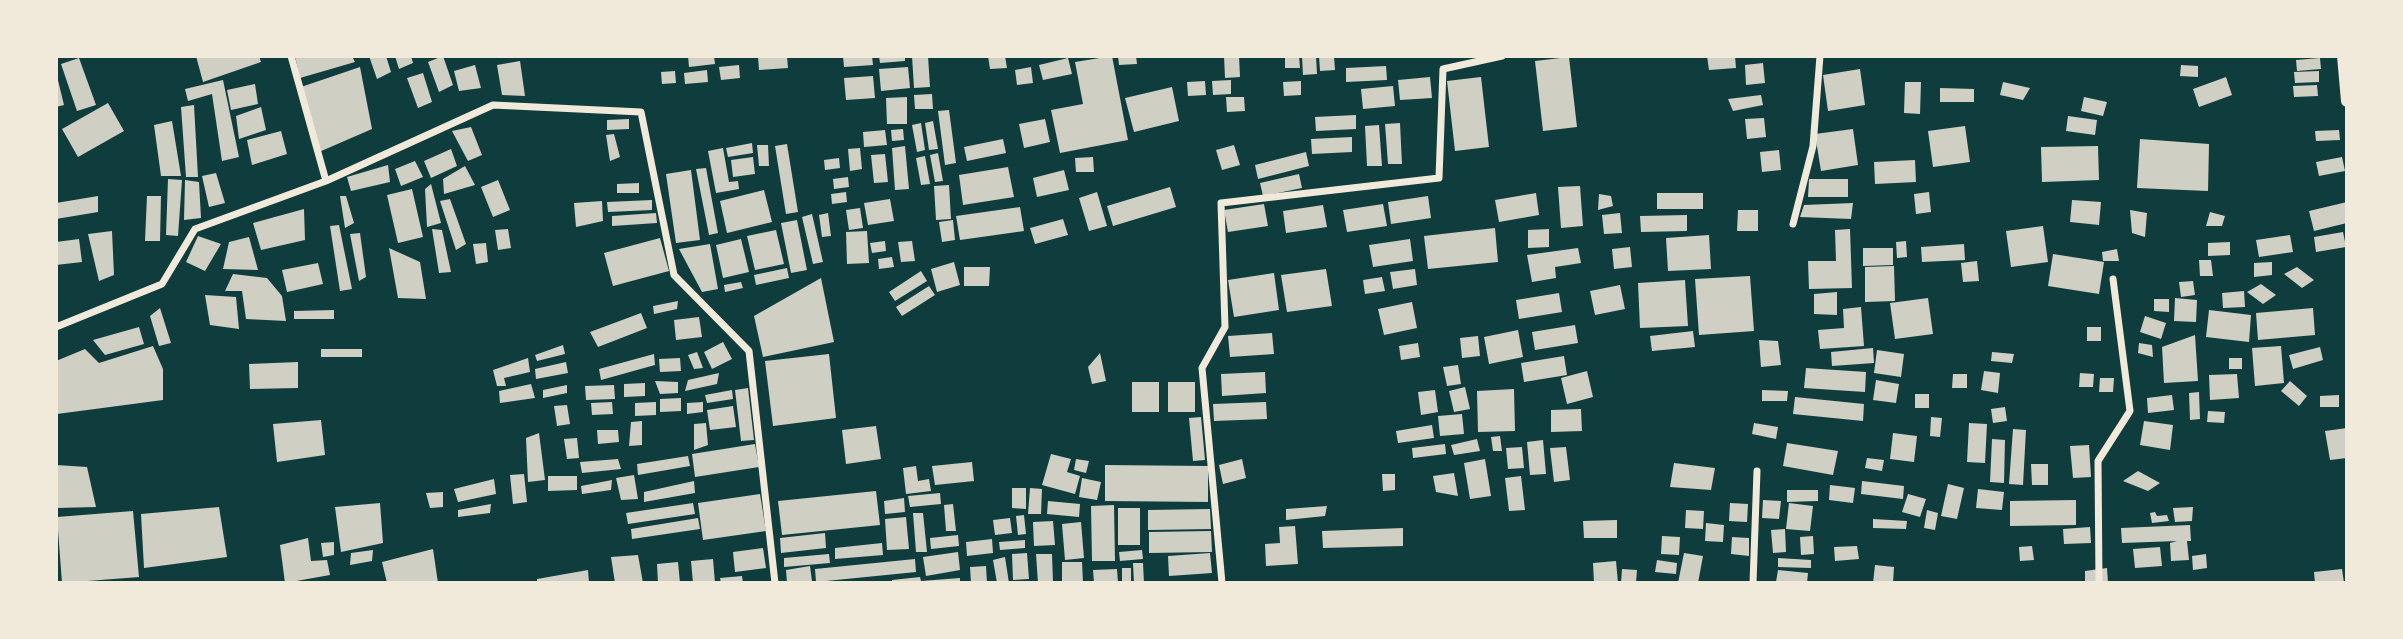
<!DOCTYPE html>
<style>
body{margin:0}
#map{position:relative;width:2403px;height:639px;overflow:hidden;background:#0f3d3e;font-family:"Open Sans",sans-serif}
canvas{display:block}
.frame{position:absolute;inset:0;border:58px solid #f1e9da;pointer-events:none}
</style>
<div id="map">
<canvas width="2403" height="639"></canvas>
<div class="frame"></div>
</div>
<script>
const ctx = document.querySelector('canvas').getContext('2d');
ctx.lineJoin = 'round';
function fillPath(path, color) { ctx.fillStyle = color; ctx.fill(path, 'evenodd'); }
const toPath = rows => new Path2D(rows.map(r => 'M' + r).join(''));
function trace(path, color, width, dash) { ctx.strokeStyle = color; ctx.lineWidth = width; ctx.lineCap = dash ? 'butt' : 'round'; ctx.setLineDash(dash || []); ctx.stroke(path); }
fillPath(toPath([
 [196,56,259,56,261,62,203,82],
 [295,56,352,56,355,62,300,78],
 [369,56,386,56,391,72,377,79],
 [395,56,411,56,413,63,399,69],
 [443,56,453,85,439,92,428,62],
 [688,56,714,56,715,64,689,67],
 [758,56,787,56,788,68,759,70],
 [843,56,872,56,873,65,844,67],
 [879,56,905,56,905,61,880,63],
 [912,56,928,56,930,87,914,88],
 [988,56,1005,56,1007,68,990,69],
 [1112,56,1128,140,1060,153,1051,110,1083,104,1075,62],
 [1118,56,1136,56,1137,64,1119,65],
 [1224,56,1239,56,1240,77,1225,78],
 [1285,56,1299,56,1300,68,1285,68],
 [1302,56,1316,56,1317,74,1303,75],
 [1319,56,1334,56,1335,70,1320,71],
 [1707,56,1735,56,1736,68,1709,70],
 [1569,57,1577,127,1543,131,1535,61],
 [79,58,96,105,77,111,61,64],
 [1068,58,1072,74,1043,80,1039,65],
 [2320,58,2321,69,2297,71,2296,60],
 [520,61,525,96,502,95,497,65],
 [1763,63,1765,83,1746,85,1745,65],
 [475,65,481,88,459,91,454,71],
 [739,65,740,78,721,80,719,67],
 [2181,65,2198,66,2198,77,2180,76],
 [1386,66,1387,80,1346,82,1346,68],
 [360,67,372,129,319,152,301,87],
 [908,67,910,88,881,91,879,69],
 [1031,67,1033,83,1017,85,1015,70],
 [1860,69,1865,105,1828,111,1823,75],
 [707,70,708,82,685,84,684,73],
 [675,71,676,83,662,84,661,72],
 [2319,71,2319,82,2295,83,2294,72],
 [56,72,64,105,56,107],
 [423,73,432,102,418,108,407,78],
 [873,76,875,98,846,100,844,78],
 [1430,77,1432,98,1400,100,1398,80],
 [1481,77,1489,147,1455,151,1447,81],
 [2226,77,2232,95,2199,107,2193,89],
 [223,80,239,157,222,161,212,94,188,101,185,89],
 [1231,80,1231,94,1213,95,1212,81],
 [1205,81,1206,95,1188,96,1187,82],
 [1301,81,1301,95,1284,96,1283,82],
 [1905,82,1921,82,1920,114,1904,113],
 [2003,82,2030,88,2023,100,2000,95],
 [255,84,258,104,231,110,227,90],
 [2317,85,2318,96,2294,97,2293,86],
 [1393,86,1395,106,1363,109,1361,89],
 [1172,87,1179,121,1134,132,1125,98],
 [1940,88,1974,89,1974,102,1940,102],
 [932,94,933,109,915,109,914,95],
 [1761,95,1763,105,1733,111,1728,99],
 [907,97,907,124,887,124,886,98],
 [1226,97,1244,97,1245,111,1227,112],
 [2084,97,2107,102,2103,116,2081,111],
 [108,103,124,131,78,157,62,129],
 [194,105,198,177,186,177,181,107],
 [261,107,266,130,239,139,236,116],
 [949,110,956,163,945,165,938,111],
 [1356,115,1356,129,1316,131,1315,117],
 [2068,116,2097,120,2095,135,2066,131],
 [1764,118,1766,137,1747,139,1745,119],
 [629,119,629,129,607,130,607,120],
 [1045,119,1050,142,1024,148,1019,124],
 [172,121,181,176,161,176,154,125],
 [933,121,938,149,929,150,925,123],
 [921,123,925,150,917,152,912,125],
 [1400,123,1402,164,1388,164,1385,124],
 [1379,125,1382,166,1367,166,1365,126],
 [1965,126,1970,162,1933,167,1928,131],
 [471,127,482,155,468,161,452,131],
 [903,129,904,140,892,141,891,130],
 [1853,129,1858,165,1821,171,1815,134],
 [885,130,887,145,864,147,863,132],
 [2339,130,2340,140,2316,141,2315,131],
 [281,131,287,154,252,165,247,140],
 [614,134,620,157,610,161,606,135],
 [1352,137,1352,152,1312,154,1311,139],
 [1003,139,1006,153,967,161,964,147],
 [2140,139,2209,144,2208,191,2137,188],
 [752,143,753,153,728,157,726,148],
 [787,144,798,212,786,214,775,146],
 [757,145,768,145,769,166,759,166],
 [1234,145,1240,165,1222,170,1216,150],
 [905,146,909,189,895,190,892,148],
 [2098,146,2099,180,2042,182,2041,147],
 [723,148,729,182,738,181,739,189,716,193,708,151],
 [860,148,862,169,850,171,848,149],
 [451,149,457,166,431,178,424,161],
 [1779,150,1781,170,1762,172,1760,152],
 [1306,152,1309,166,1258,179,1255,165],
 [938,153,943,181,935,182,930,155],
 [885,154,888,182,874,183,871,155],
 [925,156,930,184,921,185,916,158],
 [753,157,755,174,733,177,731,160],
 [1093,157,1094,172,1076,172,1075,158],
 [2342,157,2345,171,2319,176,2316,162],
 [839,158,840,168,825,170,824,160],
 [1915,160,1916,182,1875,184,1874,162],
 [415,161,423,177,401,186,395,169],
 [388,165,390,182,351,191,347,177],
 [465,166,475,185,444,194,443,179],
 [1008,167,1014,197,963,205,959,175],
 [706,168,718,233,709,235,696,169],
 [691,170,700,240,676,243,666,174],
 [1064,170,1069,190,1037,197,1033,178],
 [216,173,225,203,209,207,202,176],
 [1299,174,1302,188,1263,196,1260,183],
 [848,177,849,187,834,189,833,179],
 [168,179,182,180,178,236,166,235],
 [1809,179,1848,179,1848,197,1808,197],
 [185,180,199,182,201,218,184,220],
 [498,180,510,210,493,217,481,187],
 [639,183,639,193,617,193,617,184],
 [431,184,441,223,427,227,425,189],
 [949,185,951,219,936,220,934,186],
 [1580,186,1583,226,1561,228,1558,187],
 [1170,187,1176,207,1113,226,1107,206],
 [412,189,423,237,398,243,387,195],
 [764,190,772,222,727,233,720,201],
 [846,192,847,202,832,204,831,194],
 [1097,192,1107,226,1089,231,1079,198],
 [1929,192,1931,212,1916,214,1914,194],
 [1536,193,1539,215,1499,222,1495,200],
 [1657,193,1703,193,1703,209,1657,209],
 [1599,194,1611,196,1613,206,1598,210],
 [98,196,98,212,56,219,56,203],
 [147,196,161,196,160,241,145,241],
 [340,196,346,196,354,223,345,228],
 [1428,196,1431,218,1391,224,1388,202],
 [450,199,466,244,456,250,440,201],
 [890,199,894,221,868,225,864,203],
 [652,200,652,210,608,212,607,202],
 [2072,200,2101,202,2099,225,2070,222],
 [602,201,603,221,576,227,574,203],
 [2347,202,2347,223,2314,231,2309,211],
 [1853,203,1851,219,1800,217,1804,205],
 [1264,204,1268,226,1228,232,1224,210],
 [1383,204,1387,226,1347,232,1343,210],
 [1323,205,1327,227,1286,233,1283,211],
 [1020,207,1024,231,960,240,956,216],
 [860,208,863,228,849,230,846,210],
 [304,209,305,240,261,250,253,223],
 [1738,210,1758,210,1758,231,1737,231],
 [2130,210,2147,213,2145,237,2132,233],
 [2210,212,2225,216,2222,226,2206,226],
 [656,213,657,223,612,226,612,216],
 [828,213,831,236,822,237,819,215],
 [1620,213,1622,233,1604,234,1602,215],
 [812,214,823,262,813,264,802,217],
 [1687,215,1687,231,1641,232,1640,216],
 [1063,219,1068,235,1035,244,1030,228],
 [797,220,807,270,791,273,781,223],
 [953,220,955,240,942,242,939,222],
 [339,225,352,289,340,291,330,226],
 [2043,226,2048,262,2011,267,2006,231],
 [1495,228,1498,262,1428,269,1424,236],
 [432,229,442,230,451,272,439,273],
 [508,229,511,248,498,250,495,230],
 [1549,229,1549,247,1528,248,1528,230],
 [1850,229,1852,288,1809,289,1808,261,1836,261,1835,230],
 [776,230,784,264,755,270,747,236],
 [112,231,114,275,99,281,88,234],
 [867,231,869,263,847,264,846,232],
 [2343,232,2346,247,2316,252,2314,237],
 [360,233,366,277,359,281,350,234],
 [1709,235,1711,269,1668,271,1666,238],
 [2290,235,2293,252,2259,257,2256,240],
 [198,236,221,244,205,271,186,262],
 [249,237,258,270,223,269,229,242],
 [660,238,669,271,613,286,604,253],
 [79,239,82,262,56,265,56,242],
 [741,239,749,272,723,278,716,245],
 [1410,239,1413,261,1373,267,1369,245],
 [885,241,886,251,872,253,870,243],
 [912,241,915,261,901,262,898,242],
 [1906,241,1907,257,1897,258,1896,242],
 [2230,242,2230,255,2208,256,2208,243],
 [486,243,488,262,476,264,473,244],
 [710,244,718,289,702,292,679,249],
 [1964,244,1965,260,1922,262,1921,247],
 [1630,247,1632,267,1614,269,1612,249],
 [389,248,420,262,426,299,398,298],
 [1578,248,1581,263,1555,267,1556,278,1532,282,1527,255],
 [1863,248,1893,248,1893,265,1863,266],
 [2117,249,2119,261,2103,261,2102,252],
 [2053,254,2104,262,2099,294,2048,286],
 [892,257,894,267,879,269,878,259],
 [2199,260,2211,260,2213,276,2200,276],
 [1977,261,1979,281,1963,282,1961,263],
 [954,262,960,285,937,292,931,269],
 [2272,262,2272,275,2254,277,2254,263],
 [318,263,323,284,287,292,282,270],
 [1894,266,1895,301,1865,302,1865,267],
 [964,267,990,267,989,286,964,286],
 [2297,267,2314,280,2302,288,2284,274],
 [787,268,789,278,756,285,754,275],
 [1326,269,1332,306,1287,312,1281,275],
 [1415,269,1417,285,1393,289,1390,272],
 [921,271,927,281,895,301,889,292],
 [1274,273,1279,310,1234,317,1228,280],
 [233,274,267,278,282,296,286,321,246,319,242,291,225,291],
 [1750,276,1754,331,1699,335,1695,279],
 [1382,277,1385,291,1365,294,1363,280],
 [821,278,834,342,763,357,754,316],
 [1685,280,1688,326,1640,328,1638,283],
 [2193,281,2195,295,2181,297,2179,282],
 [741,282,743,288,725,292,724,285],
 [2261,284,2276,295,2263,304,2247,292],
 [1620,285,1625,309,1595,315,1590,291],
 [929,286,935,295,902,316,896,307],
 [2244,291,2245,307,2223,308,2222,293],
 [1837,292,1837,315,1814,314,1814,294],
 [1559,293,1562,312,1519,319,1516,300],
 [205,295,236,297,239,329,210,325],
 [1928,298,1933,334,1895,339,1890,303],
 [2175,298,2197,300,2196,322,2174,321],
 [2154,299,2169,299,2169,312,2154,311],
 [678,301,677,309,654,314,653,306],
 [1412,302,1417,328,1384,335,1378,309],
 [1861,307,1864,346,1820,349,1818,330,1844,328,1843,309],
 [160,308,171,343,159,346,150,316],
 [2313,308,2315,335,2258,340,2256,313],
 [334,310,334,319,294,319,294,311],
 [2209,310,2251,315,2249,342,2206,337],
 [641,313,647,328,598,347,590,332],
 [2145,316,2166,323,2161,339,2140,332],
 [699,317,702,337,676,340,674,320],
 [1575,325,1578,343,1535,350,1532,332],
 [139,327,144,344,105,355,93,340],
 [2087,327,2101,327,2101,341,2087,341],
 [1518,330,1523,357,1489,364,1484,337],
 [1693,331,1695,347,1652,351,1650,336],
 [1272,333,1274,354,1230,357,1228,336],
 [2195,335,2198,381,2164,383,2162,347],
 [1478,336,1480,356,1462,358,1460,338],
 [1759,340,1778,341,1781,365,1761,367],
 [723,342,732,359,712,369,704,352],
 [1418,343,1420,357,1401,360,1399,346],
 [2139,343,2152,345,2153,357,2138,353],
 [563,345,565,354,537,361,535,355],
 [153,346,163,369,163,400,57,414,56,361,85,349,99,363],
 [2281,346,2284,383,2255,386,2252,348],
 [2320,347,2323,360,2293,369,2289,355],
 [1873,348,1874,363,1832,366,1831,352],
 [321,349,362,349,362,357,321,357],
 [1877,350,1904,354,1901,377,1874,373],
 [697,352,703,368,694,369,688,355],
 [1992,352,2014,354,2012,363,1991,361],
 [1100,353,1106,381,1092,384,1088,367],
 [654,354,655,365,601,380,599,369],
 [829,354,836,418,773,426,765,361],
 [1564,356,1567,375,1524,382,1521,363],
 [528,358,530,372,504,378,506,386,497,386,493,370],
 [680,358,681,371,660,372,659,359],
 [2229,358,2242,358,2242,369,2229,369],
 [298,362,298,388,250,389,249,364],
 [566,362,568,373,536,379,535,369],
 [1458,365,1461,384,1447,386,1443,367],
 [1806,368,1866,372,1865,392,1804,388],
 [1587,371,1593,397,1567,404,1561,378],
 [1984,371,2000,373,1998,393,1981,390],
 [1265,372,1266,393,1222,396,1221,374],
 [719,373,717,384,685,391,688,380],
 [2080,373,2094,374,2093,387,2079,387],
 [1953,374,1967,374,1967,388,1952,388],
 [2237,374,2239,398,2210,400,2209,375],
 [2100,378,2114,378,2113,392,2099,392],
 [1876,380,1899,384,1896,403,1873,400],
 [655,381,678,382,678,393,660,394],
 [2290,381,2307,396,2299,406,2281,391],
 [1132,382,1159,382,1159,412,1132,412],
 [1168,382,1195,382,1195,412,1168,412],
 [645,383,645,396,624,397,624,384],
 [531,384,535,398,500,403,499,391],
 [567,385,567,393,543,398,543,390],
 [614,385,615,399,586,400,585,386],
 [1465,387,1470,409,1454,412,1449,391],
 [748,388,754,440,741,441,735,390],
 [1514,389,1515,431,1478,432,1477,391],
 [732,390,733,399,707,403,705,395],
 [1435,390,1438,412,1421,415,1418,392],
 [1762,390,1788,391,1787,401,1762,401],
 [2199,392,2200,419,2190,420,2189,393],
 [1915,394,1929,394,1929,408,1915,408],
 [2172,395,2174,410,2148,413,2147,398],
 [2339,395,2339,407,2320,407,2320,396],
 [1795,397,1864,404,1863,421,1793,414],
 [681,398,681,411,660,412,660,399],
 [612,402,613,414,592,415,591,403],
 [656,402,656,415,635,416,635,403],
 [703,402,703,412,687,414,687,403],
 [1266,402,1267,419,1214,421,1213,404],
 [567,405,570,424,557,426,554,406],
 [733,406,736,427,710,430,707,410],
 [2005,407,2007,421,1993,423,1991,409],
 [1581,409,1582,431,1551,432,1551,410],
 [2208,411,2225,412,2224,423,2207,422],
 [1462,414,1464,434,1440,436,1438,416],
 [1201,417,1205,460,1193,461,1189,418],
 [1931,417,1942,418,1940,437,1930,436],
 [321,420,325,455,277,462,273,424],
 [642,421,642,445,629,446,631,422],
 [2144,421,2173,425,2170,450,2140,445],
 [706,423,708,445,694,450,694,424],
 [1754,423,1778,427,1776,439,1752,434],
 [1969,423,1987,424,1985,463,1967,462],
 [1432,425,1434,438,1398,443,1396,431],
 [876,426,881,459,846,464,842,430],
 [2347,428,2347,458,2330,460,2325,431],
 [2013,429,2026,430,2023,485,2009,484],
 [597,430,618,430,619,442,598,444],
 [539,433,545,480,528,482,526,438],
 [1893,433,1917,436,1914,462,1890,459],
 [1500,436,1502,451,1493,451,1491,437],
 [577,438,579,458,567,459,564,439],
 [1477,439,1480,451,1454,455,1451,445],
 [1992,439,2005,440,2004,483,1990,482],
 [1543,440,1546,474,1530,475,1527,442],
 [1787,443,1838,451,1833,475,1783,466],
 [755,444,759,467,695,477,692,454],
 [1445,444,1446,454,1413,458,1412,448],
 [2089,445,2091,477,2073,478,2070,446],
 [1522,447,1524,468,1508,469,1506,448],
 [1566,447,1570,480,1554,482,1550,448],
 [1051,454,1071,459,1067,472,1080,476,1075,494,1042,485],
 [688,456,690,466,638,475,637,464],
 [1867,458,1884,460,1882,471,1865,468],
 [618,459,621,469,582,473,580,462],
 [1076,459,1089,461,1086,473,1074,470],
 [1242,459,1246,478,1223,484,1219,465],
 [1485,459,1491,496,1470,499,1464,463],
 [972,462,974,481,935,485,932,466],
 [1674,463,1715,468,1711,490,1670,487],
 [2031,464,2048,464,2048,485,2032,485],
 [56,465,87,467,96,507,56,508],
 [1105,465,1208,466,1208,502,1105,501],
 [916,466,918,481,929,479,931,491,906,494,903,468],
 [2138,471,2160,483,2148,491,2123,481],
 [1454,473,1458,496,1436,492,1433,476],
 [524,474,527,502,513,504,510,475],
 [1382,474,1395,474,1395,490,1383,491],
 [634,475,638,499,621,500,616,478],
 [548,476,577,476,577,490,548,491],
 [1521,476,1525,510,1509,511,1505,478],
 [1082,478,1101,482,1097,500,1079,497],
 [494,479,496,494,458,502,454,489],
 [612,480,611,490,582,494,581,486],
 [694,481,695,493,644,502,644,492],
 [1862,481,1904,486,1903,499,1861,494],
 [1948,484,1964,488,1957,519,1941,516],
 [1830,485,1855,488,1853,503,1829,500],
 [1012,488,1026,488,1026,509,1012,508],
 [1030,488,1042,489,1041,514,1028,514],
 [1978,489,2004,492,2002,510,1976,508],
 [1787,490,1818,490,1818,501,1787,502],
 [876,491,880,525,782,535,778,501],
 [443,492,443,507,430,508,426,493],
 [940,493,941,504,910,507,908,496],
 [760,494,766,531,703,540,698,503],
 [1908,494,1926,499,1920,517,1902,512],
 [904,498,905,512,885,514,884,501],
 [1763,500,1781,501,1779,519,1762,518],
 [2076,500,2076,525,2010,526,2010,501],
 [1048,501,1080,504,1079,517,1047,514],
 [380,503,383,543,341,552,335,507],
 [693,503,695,514,628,524,626,513],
 [1730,503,1748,504,1747,522,1729,521],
 [1789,503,1813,506,1810,531,1786,529],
 [491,504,490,513,458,517,458,510],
 [953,504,956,531,946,531,944,505],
 [1114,505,1115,561,1092,561,1091,506],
 [1327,506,1325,516,1286,520,1286,509],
 [219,507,227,557,144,568,141,514],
 [2193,507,2192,521,2175,522,2173,508],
 [1118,508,1140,508,1140,545,1118,545],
 [1210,509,1211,529,1148,530,1148,510],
 [1686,510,1704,511,1703,529,1685,528],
 [1927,510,1938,513,1935,530,1924,528],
 [133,511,139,577,62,583,57,517],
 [2155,512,2157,516,2167,515,2169,521,2152,523,2150,513],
 [913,513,923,513,927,552,916,552],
 [1024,515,1026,534,1018,535,1016,516],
 [906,517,909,549,887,550,885,519],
 [698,518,700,529,632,539,631,529],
 [1010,518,1012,533,995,535,993,520],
 [1873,519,1907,521,1906,529,1873,528],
 [1617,520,1617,538,1584,538,1583,521],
 [1053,521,1055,545,1034,546,1033,522],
 [1081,522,1084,558,1065,560,1062,524],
 [1706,523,1724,525,1723,542,1705,541],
 [2190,525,2191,541,2187,541,2189,560,2171,561,2170,543,2177,541,2122,543,2121,528],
 [1295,526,1298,564,1266,566,1265,544,1280,543,1279,527],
 [2090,527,2091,543,2064,544,2063,529],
 [1403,528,1403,546,1323,548,1322,531],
 [1785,529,1786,552,1773,553,1771,530],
 [1211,531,1212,552,1149,553,1149,532],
 [825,533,826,548,781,553,780,538],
 [958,535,959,546,931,549,930,538],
 [1662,536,1680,537,1679,555,1661,554],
 [1813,536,1814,554,1801,555,1800,537],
 [1732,537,1749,538,1749,556,1731,554],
 [308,538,311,561,327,560,330,575,285,583,280,545],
 [992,539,993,553,967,556,966,542],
 [1025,540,1025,548,1000,550,999,542],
 [334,542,334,555,323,557,321,543],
 [882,543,883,555,835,559,835,548],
 [1857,546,1859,559,1835,561,1834,547],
 [2032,546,2034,560,2020,561,2019,547],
 [2160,547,2162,566,2135,568,2133,549],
 [763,548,766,568,735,572,733,552],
 [433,549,438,583,387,583,382,562],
 [373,550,372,561,350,565,351,553],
 [1142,550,1143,559,1120,561,1119,552],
 [958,552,960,570,926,576,923,557],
 [1027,553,1029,579,1013,580,1012,554],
 [1210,553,1212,573,1169,576,1168,556],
 [1684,553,1703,556,1698,583,1678,583],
 [829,554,830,563,784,567,784,558],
 [1036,554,1052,554,1053,583,1038,583],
 [2206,554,2207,568,2193,570,2192,556],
 [638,555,643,583,615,583,611,557],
 [1005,557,1009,583,997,583,993,560],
 [1778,558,1811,560,1811,568,1778,567],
 [713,559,715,583,693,583,691,561],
 [915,559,916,572,816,582,815,569],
 [1657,560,1677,563,1676,574,1655,572],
 [1616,561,1618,583,1594,583,1593,563],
 [678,562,680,583,658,583,657,564],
 [1062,562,1082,562,1083,583,1062,583],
 [1133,563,1143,563,1144,583,1134,583],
 [1875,565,1894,567,1893,583,1873,583],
 [810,566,812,581,787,583,786,570],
 [986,566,987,583,971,583,970,567],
 [1122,568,1131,568,1131,583,1122,583],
 [2107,568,2108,583,2085,583,2085,571],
 [1117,569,1118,583,1094,583,1093,570],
 [1622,569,1637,570,1636,583,1621,583],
 [2342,569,2344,583,2315,583,2314,572],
 [588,570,589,583,537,583,537,579],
 [1778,570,1808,573,1807,583,1776,582],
 [742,576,743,583,721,583,720,578],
 [920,577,921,581,960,578,960,583,892,583,892,580]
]), '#cfcfc3');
trace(toPath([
 [291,56,326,181,493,105,641,112,674,275,749,351,775,583],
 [1793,224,1813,146,1820,56],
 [56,327,162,284,195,229,326,181],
 [1222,583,1202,368,1225,327,1221,203,1439,178,1443,69,1502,56],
 [1753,583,1757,471],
 [2099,583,2098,461,2130,411,2113,279]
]), '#f1e9da', 7);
trace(toPath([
 [2343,56,2347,101]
]), '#f1e9da', 12);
</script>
